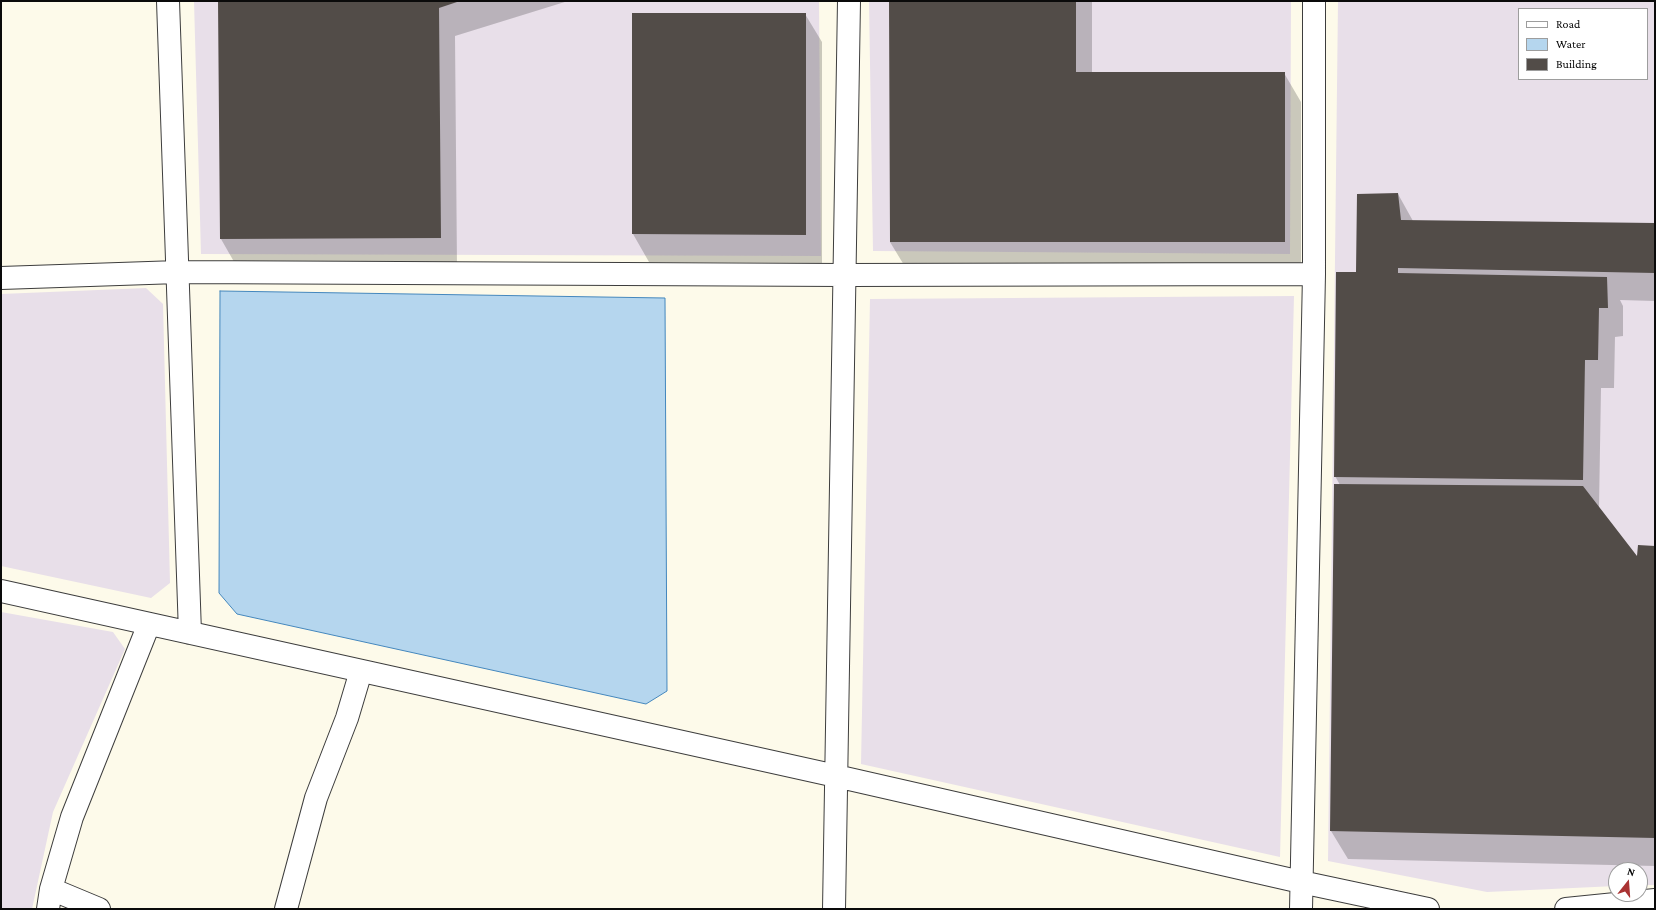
<!DOCTYPE html>
<style>
body{margin:0}
#map{position:relative;width:1656px;height:910px;overflow:hidden;background:#fdfaea;font-family:"Crimson Pro",serif}
canvas{display:block}
.frame{position:absolute;inset:0;border:2px solid #0a0a0a;pointer-events:none}
.legend{position:absolute;left:1518px;top:8px;width:130px;height:72px;box-sizing:border-box;background:#fff;border:1px solid #9d9d9d;margin:0;padding:5px 7px;list-style:none;font-size:12px;color:#0a0a0a}
.legend li{display:flex;align-items:center;gap:8px;height:20px}
.legend b{width:20px;border:1px solid #9d9d9d}
.north{position:absolute;left:1608px;top:862px;width:40px;height:40px;box-sizing:border-box;background:#fff;border:1px solid #9d9d9d;border-radius:50%;rotate:17deg;font-size:11px;font-weight:700;line-height:16px;text-align:center;color:#0a0a0a}
.north::after{content:'';display:block;margin:auto;width:14px;height:18px;background:#a33;clip-path:polygon(50% 0,100% 100%,50% 72%,0 100%)}
</style>
<div id="map">
<canvas width="1656" height="910"></canvas>
<div class="frame"></div>
<ul class="legend">
<li><b style="height:5px;background:#fff"></b>Road</li>
<li><b style="height:11px;background:#b5d6ee"></b>Water</li>
<li><b style="height:11px;background:#524c48"></b>Building</li>
</ul>
<div class="north">N</div>
</div>
<script>
const ctx = document.querySelector('canvas').getContext('2d');
ctx.lineJoin = 'round';
function fillPath(path, color) { ctx.fillStyle = color; ctx.fill(path, 'evenodd'); }
const toPath = rows => new Path2D(rows.map(r => 'M' + r).join(''));
function trace(path, color, width, dash) { ctx.strokeStyle = color; ctx.lineWidth = width; ctx.lineCap = dash ? 'butt' : 'round'; ctx.setLineDash(dash || []); ctx.stroke(path); }
fillPath(toPath([
 [194,1,819,1,821,256,201,254],
 [869,1,1291,1,1290,254,873,251],
 [1338,1,1655,1,1655,885,1640,885,1640,870,1616,870,1616,886,1487,892,1328,861],
 [1519,9,1647,9,1647,79,1519,79],
 [146,288,163,304,170,583,151,598,1,566,1,294],
 [1294,296,1280,857,861,764,870,299],
 [1,612,113,632,125,649,53,812,32,909,1,909]
]), '#e8dfe9');
const water = toPath([
 [220,291,665,298,667,691,646,704,237,614,219,593,220,291]
]);
fillPath(water, '#b5d6ee');
trace(water, '#4487bd', 1);
fillPath(toPath([
 [219,1,568,1,455,36,457,267,237,267,221,239],
 [890,1,1092,1,1092,73,1284,73,1301,102,1301,270,907,270,890,242],
 [805,14,822,42,822,263,649,262,633,234],
 [1398,194,1413,221,1655,224,1655,301,1620,300,1623,306,1623,336,1615,337,1614,388,1601,388,1599,508,1637,558,1655,547,1655,866,1348,859,1331,831,1340,485,1335,476,1357,273]
]), '#0003');
fillPath(toPath([
 [218,1,460,1,439,8,441,238,220,239],
 [889,1,1076,1,1076,72,1285,72,1285,242,890,242],
 [632,13,806,13,806,235,632,234],
 [1398,193,1401,220,1655,223,1655,273,1398,268,1398,273,1607,277,1608,308,1599,308,1598,360,1585,360,1583,480,1334,477,1336,272,1356,272,1357,194],
 [1334,484,1583,486,1637,556,1638,545,1655,546,1655,838,1330,831]
]), '#524c48');
const minor = toPath([
 [168,1,190,633],
 [1,278,178,272,844,275,1314,274],
 [1,591,836,776,1301,882,1428,909],
 [51,889,99,909],
 [48,909,51,889,72,817,149,624],
 [286,909,316,798,347,718,361,671],
 [834,909,849,1],
 [1301,909,1314,274,1314,1],
 [1566,909,1655,900]
]);
trace(minor, '#3d3d3d', 24);
trace(minor, '#fff', 22);
</script>
